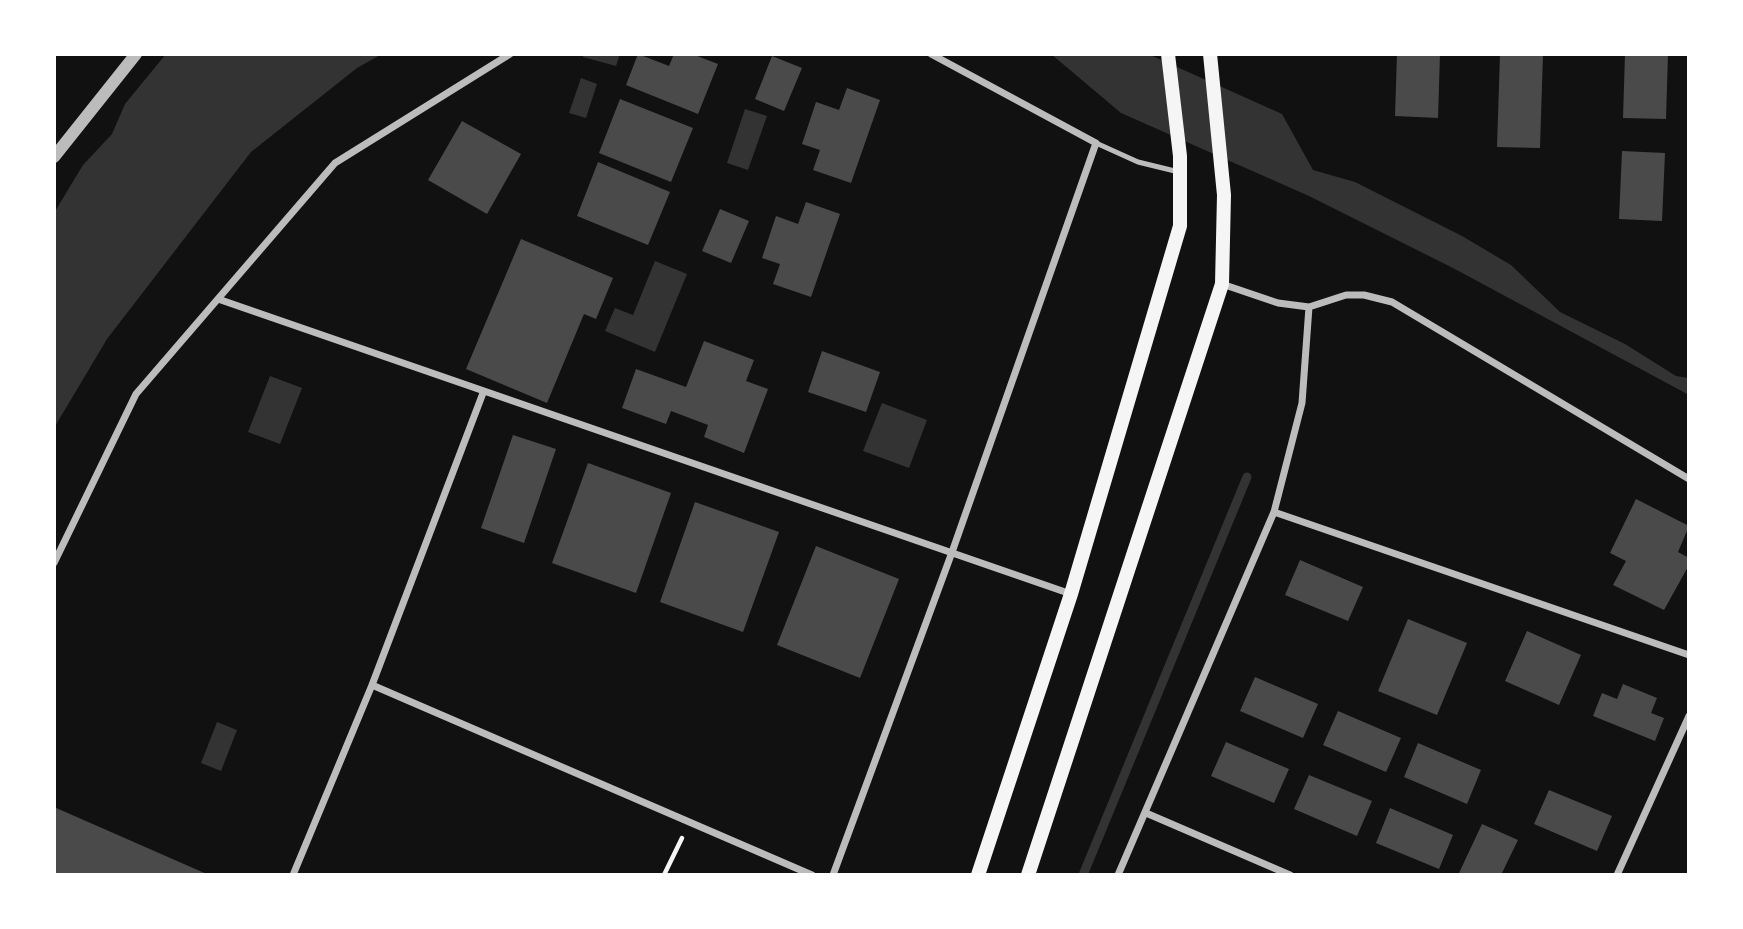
<!DOCTYPE html>
<style>
body{margin:0}
#map{position:relative;width:1743px;height:929px;overflow:hidden;background:#111;font-family:"PT Serif",serif}
canvas{display:block}
.frame{position:absolute;inset:0;border:56px solid #fff;pointer-events:none}
</style>
<div id="map">
<canvas width="1743" height="929"></canvas>
<div class="frame"></div>
</div>
<script>
const ctx = document.querySelector('canvas').getContext('2d');
ctx.lineJoin = 'round';
function fillPath(path, color) { ctx.fillStyle = color; ctx.fill(path, 'evenodd'); }
const toPath = rows => new Path2D(rows.map(r => 'M' + r).join(''));
function trace(path, color, width, dash) { ctx.strokeStyle = color; ctx.lineWidth = width; ctx.lineCap = dash ? 'butt' : 'round'; ctx.setLineDash(dash || []); ctx.stroke(path); }
fillPath(toPath([
 [166,54,382,54,357,68,251,152,107,339,54,428,54,213,83,165,112,134,125,104],
 [584,54,620,54,616,66,583,57],
 [1051,54,1148,54,1282,114,1313,170,1355,182,1462,236,1511,265,1560,312,1625,344,1676,376,1689,378,1689,395,1453,268,1309,196,1121,113],
 [581,78,597,84,586,118,569,113],
 [745,109,767,116,748,170,727,163],
 [655,261,687,274,655,352,605,331,615,308,633,315],
 [270,376,302,388,280,444,248,432],
 [882,403,927,420,909,468,863,451],
 [217,722,237,730,221,771,201,763]
]), '#333');
trace(toPath([
 [1083,875,1247,477]
]), '#333', 9);
fillPath(toPath([
 [638,54,669,66,674,54,692,54,718,64,698,114,626,85],
 [1397,54,1440,54,1438,118,1395,116],
 [1500,54,1543,54,1540,148,1497,147],
 [1625,54,1668,54,1666,119,1623,118],
 [772,56,802,68,784,111,755,99],
 [847,88,880,100,851,183,813,170,820,150,802,144,816,102,839,110],
 [620,99,693,128,671,182,599,153],
 [462,121,521,154,487,214,428,180],
 [1622,151,1665,153,1662,221,1619,219],
 [598,162,670,192,648,245,577,216],
 [806,202,840,214,811,297,773,284,780,264,762,258,776,216,798,224],
 [720,209,749,221,731,263,702,251],
 [521,239,613,278,596,319,584,314,547,403,466,369],
 [704,341,754,360,746,381,768,389,744,453,704,437,708,425,671,411,666,424,622,408,636,369,686,387],
 [822,351,880,372,866,412,808,392],
 [513,435,556,449,524,543,481,528],
 [588,463,671,493,636,593,552,563],
 [1636,499,1689,526,1678,552,1689,558,1689,565,1664,610,1613,585,1626,561,1610,553],
 [695,502,779,532,743,632,660,602],
 [816,546,899,579,860,678,777,645],
 [1300,560,1363,587,1348,621,1285,595],
 [1408,619,1467,643,1437,715,1378,691],
 [1527,631,1581,655,1559,705,1505,681],
 [1255,677,1318,704,1303,738,1240,711],
 [1623,684,1657,698,1651,713,1664,718,1655,741,1593,716,1602,693,1617,699],
 [1338,711,1401,738,1386,772,1323,745],
 [1226,742,1289,769,1274,803,1211,776],
 [1418,743,1481,770,1467,804,1404,777],
 [1309,775,1372,801,1357,836,1294,809],
 [1549,790,1612,816,1597,851,1534,824],
 [54,807,209,875,54,875],
 [1390,808,1453,835,1439,869,1376,843],
 [1482,824,1518,840,1501,875,1459,873]
]), '#4a4a4a');
trace(toPath([
 [664,875,682,838]
]), '#f5f5f5', 4.5);
trace(toPath([
 [1096,143,1138,162,1179,172]
]), '#bcbcbc', 5);
trace(toPath([
 [1222,284,1278,303,1309,307,1346,295,1364,295,1392,302,1689,479],
 [218,299,1071,594],
 [1274,512,1689,655],
 [54,563,136,394,335,163,510,54],
 [372,685,812,875],
 [1146,813,1290,875],
 [293,875,372,685,483,393],
 [833,875,951,555,1096,143,931,54],
 [1118,875,1274,512,1302,403,1309,307],
 [1617,875,1689,716]
]), '#bcbcbc', 7);
trace(toPath([
 [54,157,136,54]
]), '#bcbcbc', 12);
trace(toPath([
 [978,875,1071,594,1180,226,1180,156,1168,54],
 [1028,875,1222,284,1224,195,1210,54]
]), '#f5f5f5', 14);
</script>
